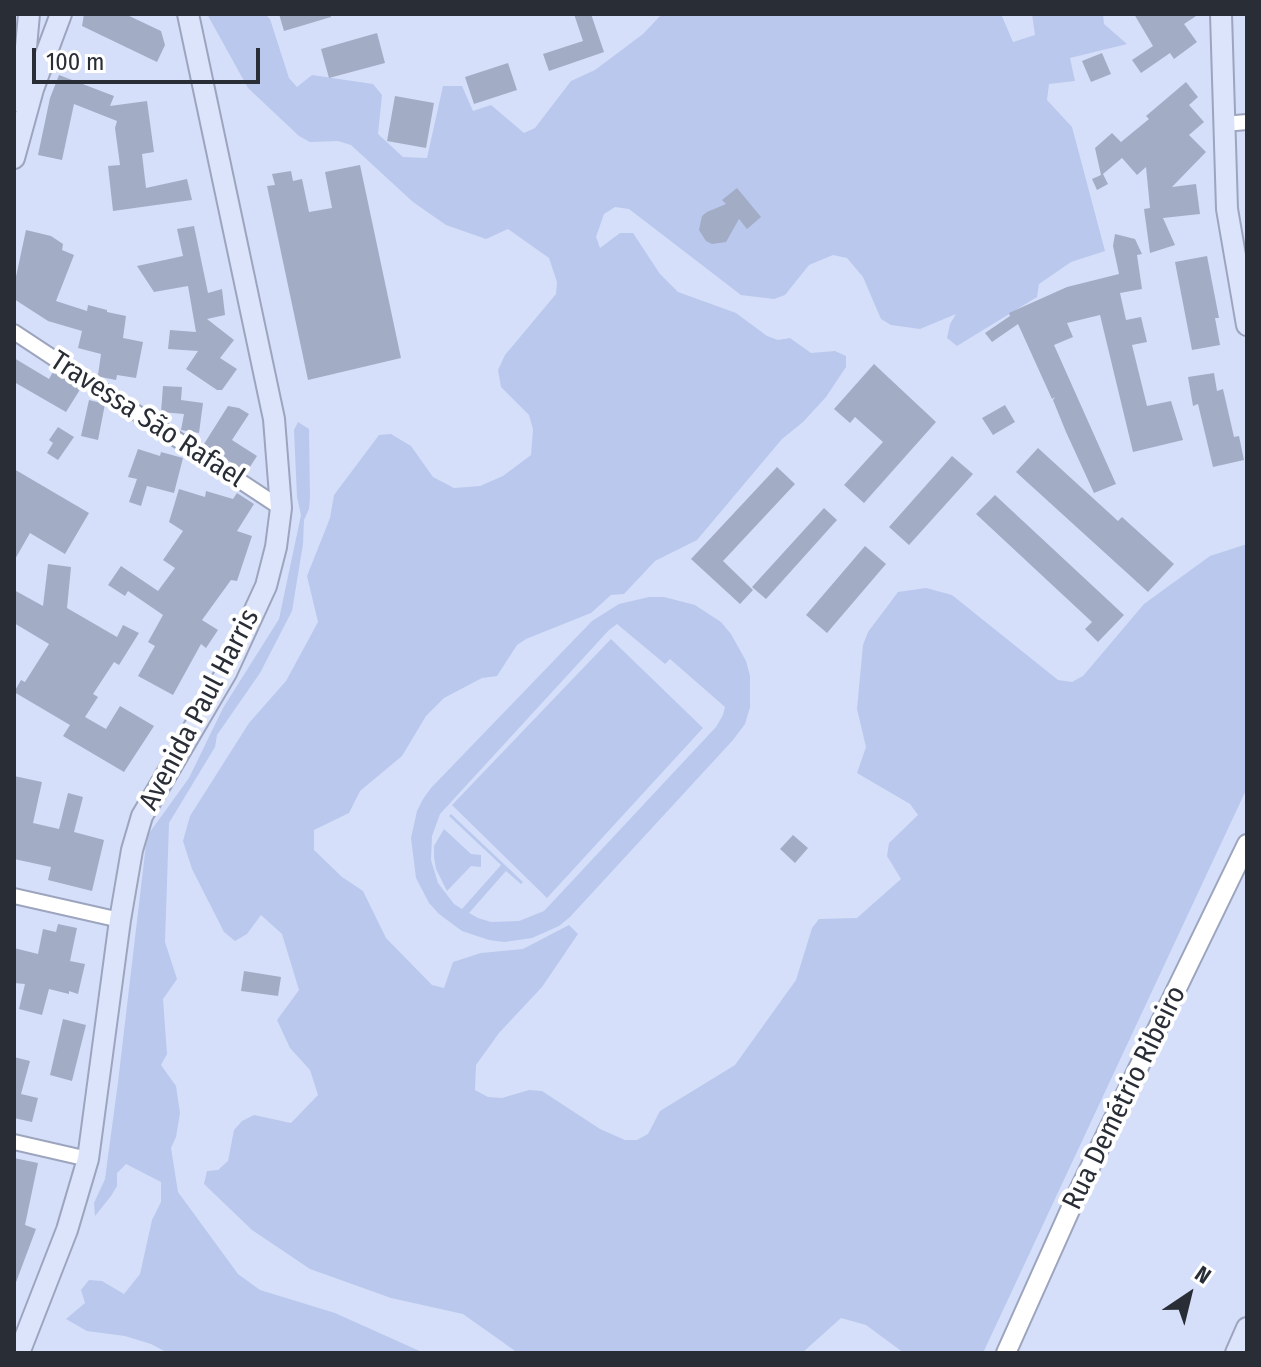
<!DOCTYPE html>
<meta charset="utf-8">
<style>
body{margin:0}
#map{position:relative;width:1261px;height:1367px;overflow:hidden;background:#d5dff9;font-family:"Fira Sans Condensed",sans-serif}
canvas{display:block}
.frame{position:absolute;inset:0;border:16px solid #292d36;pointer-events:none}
.north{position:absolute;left:1149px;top:1255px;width:80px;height:80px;-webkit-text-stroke:6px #fff;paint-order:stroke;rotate:35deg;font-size:22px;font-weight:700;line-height:32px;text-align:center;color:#292d36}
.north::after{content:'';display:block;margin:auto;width:28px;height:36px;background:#292d36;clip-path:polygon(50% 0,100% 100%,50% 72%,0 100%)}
.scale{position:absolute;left:32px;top:48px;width:228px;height:36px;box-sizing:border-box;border:4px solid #292d36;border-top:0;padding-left:10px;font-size:24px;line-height:28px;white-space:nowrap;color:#292d36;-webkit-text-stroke:6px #fff;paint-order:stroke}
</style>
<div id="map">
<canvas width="1261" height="1367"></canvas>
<div class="frame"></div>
<div class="north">N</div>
<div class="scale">100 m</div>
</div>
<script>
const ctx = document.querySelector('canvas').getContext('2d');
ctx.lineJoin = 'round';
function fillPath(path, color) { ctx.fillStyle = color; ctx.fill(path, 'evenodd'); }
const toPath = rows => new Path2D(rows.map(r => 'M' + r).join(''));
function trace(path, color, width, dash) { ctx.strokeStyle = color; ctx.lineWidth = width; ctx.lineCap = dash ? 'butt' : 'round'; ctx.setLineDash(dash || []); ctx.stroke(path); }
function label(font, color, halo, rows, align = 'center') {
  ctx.font = font + ' "Fira Sans Condensed",sans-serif'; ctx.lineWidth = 8; ctx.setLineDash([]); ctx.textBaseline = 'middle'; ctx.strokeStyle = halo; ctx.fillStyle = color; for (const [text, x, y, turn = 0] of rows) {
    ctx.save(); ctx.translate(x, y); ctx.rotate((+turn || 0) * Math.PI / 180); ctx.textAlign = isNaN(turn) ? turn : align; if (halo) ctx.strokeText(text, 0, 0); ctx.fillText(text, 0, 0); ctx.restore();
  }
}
fillPath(toPath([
 [207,14,265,14,270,19,289,78,297,87,312,75,373,84,382,95,378,134,403,157,427,158,443,86,462,86,473,111,491,105,524,133,535,128,571,81,595,70,643,34,662,14,1001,14,1013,42,1035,35,1032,14,1103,14,1104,24,1127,44,1070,58,1075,81,1049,84,1047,100,1072,127,1105,251,1071,262,1039,284,1037,297,957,346,947,338,950,324,956,314,920,329,891,325,881,319,863,277,847,258,833,255,809,265,785,295,774,299,741,295,629,209,615,207,604,214,596,237,600,248,620,233,633,233,660,274,678,292,736,313,767,336,778,340,790,338,811,353,835,351,846,356,846,367,826,397,803,422,782,439,697,540,655,561,624,594,611,595,591,613,526,639,517,645,497,676,482,678,444,698,426,716,402,756,360,791,349,813,314,830,314,850,342,877,363,891,386,938,432,985,444,988,453,962,481,953,523,949,569,925,578,934,542,987,499,1033,476,1065,475,1090,488,1097,502,1098,529,1090,542,1091,600,1129,625,1140,637,1140,648,1134,660,1111,735,1065,796,980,812,928,819,919,857,918,901,879,887,856,889,843,918,815,910,804,857,773,866,747,857,709,863,645,868,632,898,592,926,588,952,595,1058,680,1072,682,1083,676,1144,604,1210,556,1247,544,1247,788,983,1353,904,1353,866,1325,841,1318,802,1353,518,1353,463,1314,391,1298,310,1269,252,1230,204,1184,207,1171,218,1170,228,1161,234,1130,242,1121,254,1115,291,1123,318,1095,310,1070,290,1048,277,1020,299,990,282,934,261,915,247,934,235,941,224,932,192,869,183,841,190,816,249,723,286,681,318,622,307,576,330,518,334,495,379,435,391,434,411,446,433,477,454,488,480,486,503,476,531,455,533,429,529,415,501,387,498,370,505,355,556,294,557,282,549,258,508,229,486,239,446,225,413,202,351,145,338,141,310,142,299,136,248,88],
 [298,422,309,429,310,497,309,509,304,520,303,544,292,611,260,673,217,735,215,747,169,823,165,942,177,979,163,999,167,1054,161,1065,176,1086,180,1113,176,1137,171,1148,178,1192,238,1274,260,1290,335,1313,424,1353,168,1353,151,1344,125,1336,87,1331,66,1319,85,1303,81,1290,89,1280,102,1281,124,1294,140,1274,152,1220,161,1202,161,1182,126,1164,117,1173,117,1186,111,1196,95,1216,94,1203,105,1179,118,1082,147,836,189,778,223,708,279,619,301,515,297,497,294,430],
 [649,597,664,597,695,605,721,622,731,634,746,661,750,676,750,707,745,724,733,740,570,917,559,926,532,938,504,942,489,940,462,931,439,914,429,903,416,878,411,838,417,811,423,799,431,788,592,621,619,604],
 [617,624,665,664,670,659,725,707,723,715,716,727,544,911,519,921,491,922,478,918,469,913,506,871,521,884,523,882,451,814,449,816,501,865,462,909,454,904,438,883,431,860,432,836,440,814,609,630],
 [611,639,703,728,547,898,452,805],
 [444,829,471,854,481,855,481,867,471,866,447,891,436,869,434,857,434,846]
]), '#bac8ed');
fillPath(toPath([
 [84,14,125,14,161,31,165,45,157,62,82,26],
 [279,14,330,14,331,17,284,31],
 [574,14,591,14,604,52,549,71,543,54,583,41],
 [1134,14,1199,14,1184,24,1197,42,1174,59,1170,53,1141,73,1132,60,1153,46],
 [377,33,385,63,329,78,321,49],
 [1102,53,1111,74,1091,82,1082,61],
 [508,63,517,90,474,104,465,77],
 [59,75,114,96,110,106,147,101,154,152,142,154,146,188,187,179,192,200,113,211,108,166,120,165,115,128,117,121,74,104,62,160,38,155,50,98],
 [1186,82,1198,97,1189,105,1204,122,1189,135,1206,152,1172,187,1196,184,1200,214,1163,218,1175,245,1150,253,1144,209,1150,208,1146,167,1137,175,1122,158,1103,174,1108,184,1097,190,1092,179,1101,175,1095,148,1112,133,1121,142,1149,119,1146,116],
 [395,96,434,103,426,148,387,141],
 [360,165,401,358,308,380,267,186,275,185,272,174,291,171,293,181,302,179,309,212,332,208,325,172],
 [737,188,761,217,747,229,739,219,726,242,712,244,706,241,699,230,702,216,707,212,726,204,722,200],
 [194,226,208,293,222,289,225,315,207,319,234,340,220,358,237,369,222,390,217,390,186,369,198,351,168,349,170,330,196,332,188,286,154,292,137,266,183,256,177,229],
 [26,230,51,236,63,244,62,250,74,255,56,301,87,311,88,305,107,310,107,312,126,316,123,338,143,342,136,378,117,375,116,380,101,377,98,375,101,354,78,348,82,331,48,321,14,299,14,286],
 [1115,234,1135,239,1142,254,1137,255,1142,289,1120,293,1126,320,1141,317,1147,342,1132,345,1147,406,1171,401,1183,440,1133,452,1100,315,1067,323,1073,337,1054,345,1116,484,1094,493,1066,432,1053,400,1055,397,1052,399,1018,324,992,342,985,333,1010,316,1009,313,1067,287,1119,274,1113,246],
 [1207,256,1219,318,1215,318,1220,345,1192,350,1175,262],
 [14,358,49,379,54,370,81,388,66,412,14,382],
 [874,364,936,422,864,503,844,485,883,442,855,417,850,423,834,409],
 [1214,373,1217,391,1223,389,1234,437,1239,436,1244,460,1213,467,1198,404,1193,406,1188,377],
 [163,386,182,387,181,400,203,403,199,433,181,430,184,414,161,412],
 [89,400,105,404,98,440,81,436],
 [1005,405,1015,422,993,435,982,418],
 [228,406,239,408,249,414,232,440,257,456,246,473,204,444],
 [58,427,74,437,58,460,47,453,53,443,49,440],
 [1038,448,1118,521,1122,517,1174,564,1148,592,1016,472],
 [138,449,160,456,161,452,183,458,174,493,147,486,141,506,129,502,137,479,128,477],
 [952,456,973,474,909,545,889,527],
 [777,467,795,484,723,561,753,590,740,604,691,559],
 [14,469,89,513,65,554,30,533,14,561],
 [179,489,205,497,206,491,233,499,237,493,254,504,237,531,252,536,237,581,231,580,202,620,218,630,206,648,201,644,173,695,138,676,155,646,148,642,163,615,128,591,125,596,108,585,121,566,158,591,175,568,163,560,183,531,169,522],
 [995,495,1124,615,1098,642,1085,629,1092,622,976,514],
 [824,508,837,520,766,599,752,587],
 [865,546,886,564,827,633,806,615],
 [48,564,71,567,67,608,117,637,123,625,139,633,119,665,114,662,93,694,98,697,85,717,106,729,120,706,154,726,124,772,63,736,70,725,14,692,21,680,25,682,49,644,14,623,14,590,43,606],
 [14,776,42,782,33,823,59,829,68,793,83,797,74,832,104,840,92,891,48,880,51,867,14,859],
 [793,835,808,848,795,863,780,849],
 [58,924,77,928,70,961,85,964,78,994,69,991,69,994,49,989,42,1015,19,1009,25,984,14,983,14,948,38,954,43,929,56,932],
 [244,971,281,977,278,996,241,991],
 [63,1019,86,1025,72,1081,50,1075],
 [14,1057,30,1061,21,1094,38,1098,32,1122,14,1118],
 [14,1158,38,1163,25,1225,36,1229,15,1285]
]), '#a3acc5');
const minor = toPath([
 [1224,124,1247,122],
 [14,332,281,508],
 [14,896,120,920],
 [14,1142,88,1159]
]);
const tertiary = toPath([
 [1006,1353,1079,1190,1247,844]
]);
const secondary = toPath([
 [1221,14,1227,209,1247,325],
 [21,102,29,14],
 [14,158,33,89,61,14],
 [19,1353,67,1230,88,1159,120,920,132,850,142,816,226,673,266,586,276,547,281,508,274,419,188,14],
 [1236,1353,1247,1328]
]);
trace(minor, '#9ca5bd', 18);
trace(tertiary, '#9ca5bd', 22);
trace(secondary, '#9ca5bd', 24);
trace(minor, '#fff', 14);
trace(tertiary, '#fff', 18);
trace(secondary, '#dce4fc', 20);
label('28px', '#292d36', '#fff', [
 ["Travessa São Rafael",147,420,33],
 ["Avenida Paul Harris",200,710,-62],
 ["Rua Demétrio Ribeiro",1125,1098,-64]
]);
</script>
